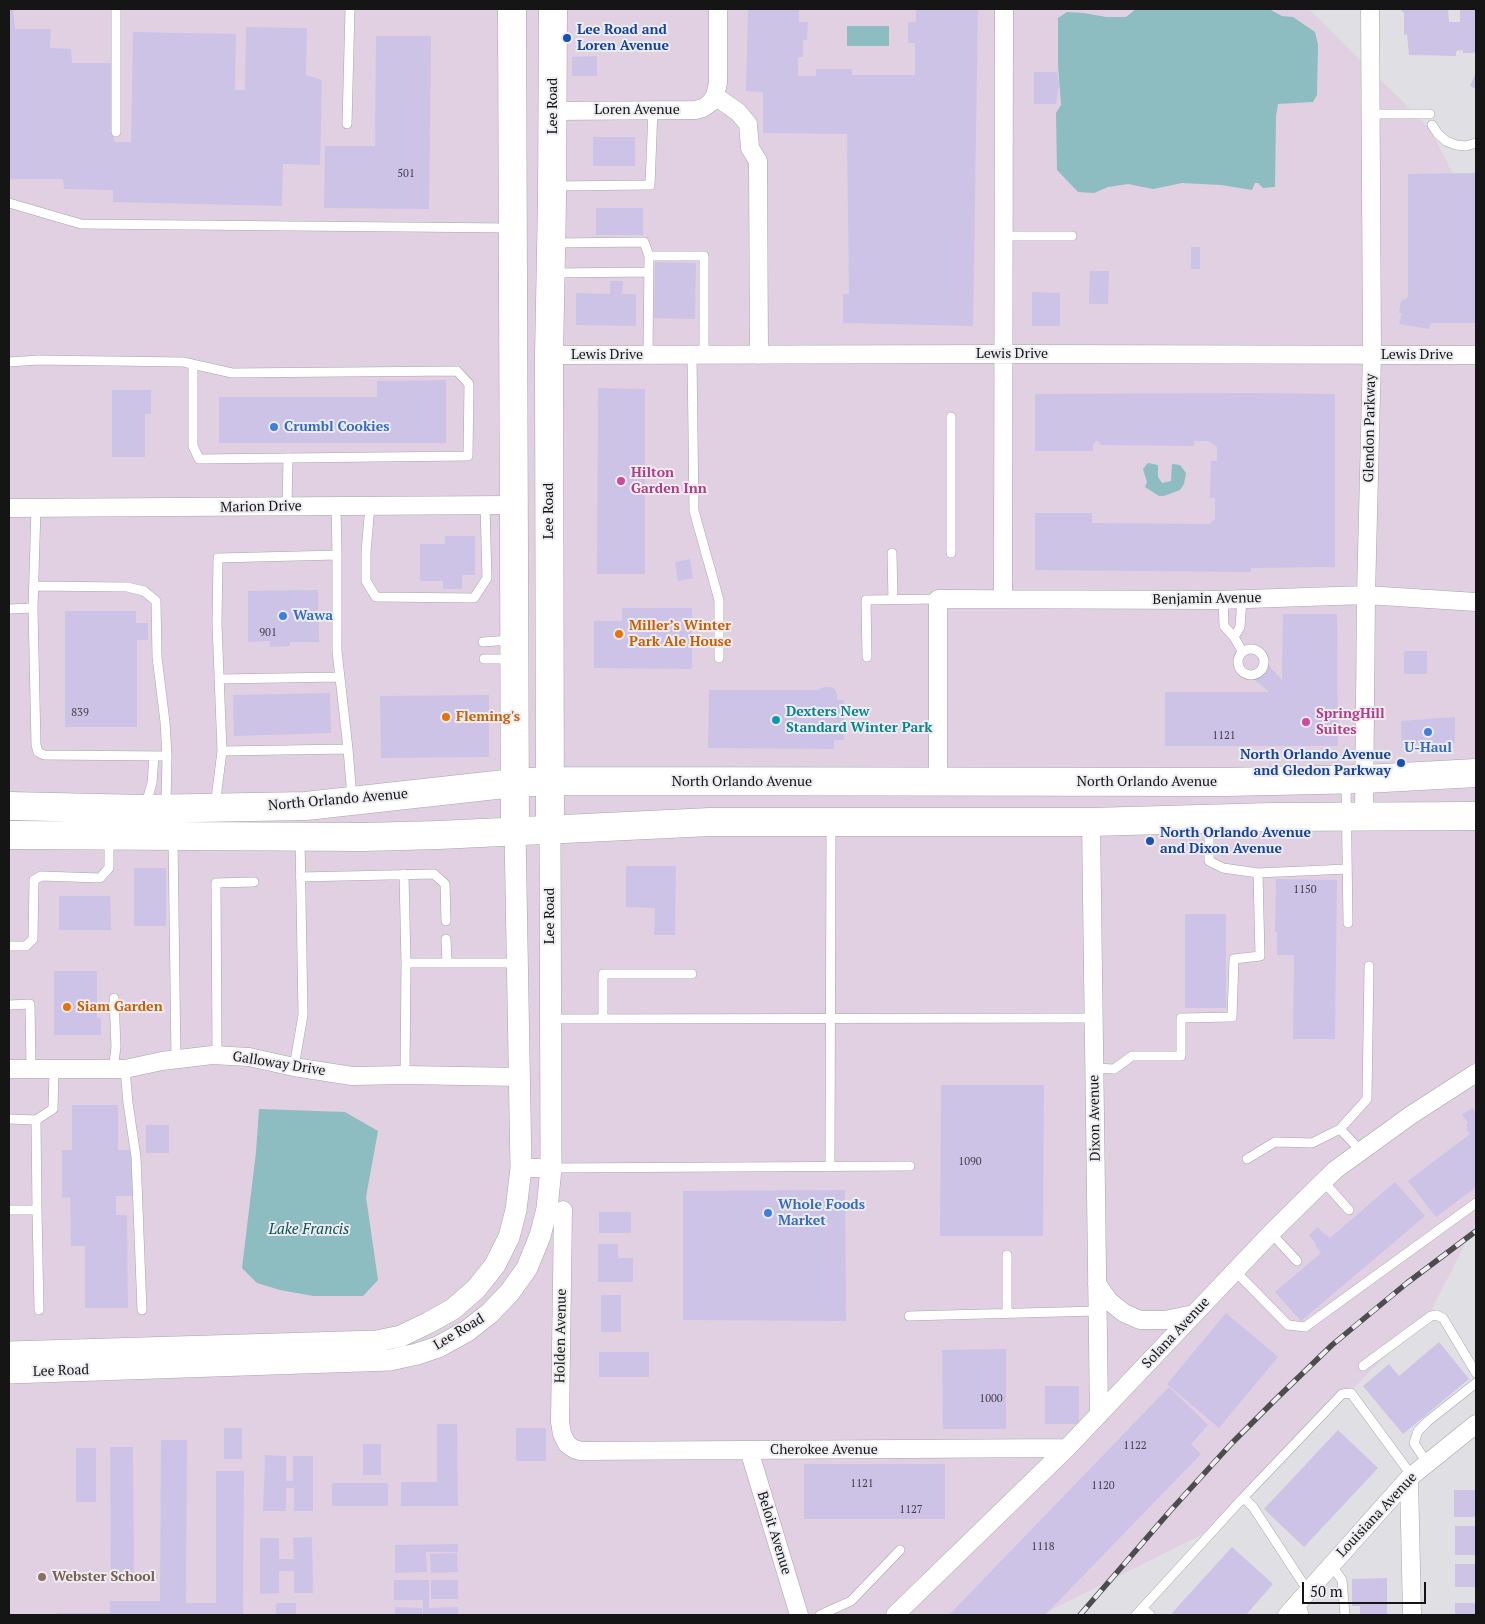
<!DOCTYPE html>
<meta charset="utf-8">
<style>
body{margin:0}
#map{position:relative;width:1485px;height:1624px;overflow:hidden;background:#e0dfe3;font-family:"PT Serif",serif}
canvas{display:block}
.frame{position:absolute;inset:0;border:10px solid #151516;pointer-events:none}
.scale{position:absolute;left:1302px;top:1582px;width:124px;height:22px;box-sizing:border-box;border:2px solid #151516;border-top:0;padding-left:6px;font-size:15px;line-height:18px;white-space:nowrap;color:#151516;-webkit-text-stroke:4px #edecf0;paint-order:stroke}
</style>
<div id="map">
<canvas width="1485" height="1624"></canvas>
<div class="frame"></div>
<div class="scale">50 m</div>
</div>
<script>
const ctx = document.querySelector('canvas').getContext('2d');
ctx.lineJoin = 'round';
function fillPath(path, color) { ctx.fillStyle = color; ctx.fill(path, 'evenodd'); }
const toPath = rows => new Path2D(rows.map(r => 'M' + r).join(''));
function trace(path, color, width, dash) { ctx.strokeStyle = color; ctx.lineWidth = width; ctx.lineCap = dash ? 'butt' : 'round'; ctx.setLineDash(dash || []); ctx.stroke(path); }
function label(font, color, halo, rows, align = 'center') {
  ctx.font = font + ' "PT Serif",serif'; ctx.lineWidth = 4; ctx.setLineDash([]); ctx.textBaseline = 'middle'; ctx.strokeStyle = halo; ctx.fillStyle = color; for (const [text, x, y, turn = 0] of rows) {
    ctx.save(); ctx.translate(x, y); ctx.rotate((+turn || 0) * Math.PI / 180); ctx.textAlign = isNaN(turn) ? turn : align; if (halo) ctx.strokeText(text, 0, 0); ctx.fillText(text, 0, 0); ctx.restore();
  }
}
fillPath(toPath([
 [9,9,1309,9,1430,129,1476,219,1476,1222,1431,1311,1209,1531,1041,1615,9,1615]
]), '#e0d0e2');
fillPath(toPath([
 [1136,9,1269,9,1282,16,1293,17,1315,32,1318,45,1317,95,1313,102,1278,104,1276,116,1275,187,1263,188,1258,183,1255,183,1252,190,1221,185,1182,183,1153,189,1128,184,1108,187,1094,193,1078,192,1057,170,1056,113,1061,105,1058,65,1058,18,1067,12,1084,13,1106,17,1126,17],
 [847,26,889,26,889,46,847,46],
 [1148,463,1158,465,1158,477,1162,483,1171,481,1172,464,1180,465,1186,473,1184,484,1180,490,1164,496,1159,496,1145,487,1147,482,1143,469],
 [259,1109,345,1112,378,1131,366,1197,378,1280,363,1296,313,1296,280,1290,257,1283,242,1268,256,1152]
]), '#8dbcc1');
fillPath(toPath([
 [12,9,13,9,15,29,51,29,50,48,71,49,72,63,111,63,114,142,131,142,133,32,236,34,235,90,245,90,246,27,307,28,306,75,322,80,320,165,283,164,282,206,113,202,113,190,64,189,63,179,10,179,10,173,9,173,9,11],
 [748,9,799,9,799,22,808,22,807,40,803,40,803,57,798,57,798,76,816,76,816,69,852,69,852,75,915,75,915,43,908,43,908,22,916,22,916,9,978,9,973,326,843,323,843,294,849,294,847,134,763,133,763,92,746,91],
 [1402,9,1448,9,1449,22,1460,22,1460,9,1476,9,1476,53,1463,53,1463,50,1456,51,1456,56,1409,55,1407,34,1404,35,1404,12,1402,12],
 [376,36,431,36,429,209,324,208,325,146,375,146],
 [597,56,597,76,572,76,572,57],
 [1034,72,1057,72,1059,84,1056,104,1034,104],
 [1476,72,1476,89,1470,86],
 [593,137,635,137,635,166,593,166],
 [1476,173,1476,323,1431,323,1429,329,1399,324,1402,313,1399,313,1401,301,1408,297,1408,174],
 [596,208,643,208,643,235,596,235],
 [1191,247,1200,247,1200,269,1191,269],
 [655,262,696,263,695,319,654,318],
 [1090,271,1109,271,1108,304,1089,304],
 [610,281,623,281,622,294,636,294,636,326,576,325,576,293,610,294],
 [1032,292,1060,293,1060,326,1032,326],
 [446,380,446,443,219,443,219,397,377,397,377,381],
 [598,388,645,389,645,574,597,574],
 [112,390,151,390,151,414,145,414,145,457,112,457],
 [1251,393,1335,394,1335,567,1251,568,1251,572,1035,570,1035,513,1092,513,1092,523,1209,524,1215,519,1215,498,1210,498,1211,461,1217,461,1217,447,1209,441,1194,441,1194,446,1102,445,1096,440,1093,445,1093,451,1035,451,1035,394],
 [445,536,475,536,475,575,462,575,462,589,443,589,443,581,420,581,420,544,445,544],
 [690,559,693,578,678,581,675,562],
 [318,590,319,642,290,642,290,646,270,647,270,641,248,642,248,591],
 [622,608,692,608,692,669,594,668,594,621,622,621],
 [65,611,136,611,136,623,148,623,148,640,137,640,137,727,65,727],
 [1283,614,1337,614,1338,746,1165,746,1165,692,1269,692,1254,679,1268,665,1282,680],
 [1404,651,1427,651,1427,674,1404,674],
 [824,687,830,687,835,689,837,694,837,700,844,700,844,740,834,740,834,749,708,748,709,690,818,690],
 [330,693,331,733,234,736,233,695],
 [489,695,489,757,381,758,380,696],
 [1455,717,1455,743,1402,745,1401,721],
 [626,866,676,866,675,935,654,935,655,908,626,907],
 [134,868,166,868,166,926,134,926],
 [1276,879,1337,880,1335,1039,1293,1039,1294,955,1277,955,1277,932,1275,932],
 [59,896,110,896,111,930,59,930],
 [1185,914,1226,914,1226,1008,1185,1008],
 [54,971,97,971,97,1018,101,1018,101,1035,54,1035],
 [941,1085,1044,1085,1043,1236,940,1236],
 [72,1105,118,1105,118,1150,133,1150,133,1196,116,1196,116,1215,127,1215,128,1308,85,1308,85,1246,71,1246,70,1197,62,1198,62,1150,72,1150],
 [1473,1108,1476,1114,1476,1187,1436,1217,1408,1181,1470,1134,1466,1129,1468,1128,1466,1125,1468,1123,1462,1114],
 [146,1125,169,1125,169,1153,146,1153],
 [1395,1182,1425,1216,1301,1321,1275,1292,1321,1253,1315,1245,1316,1244,1309,1235,1318,1227,1325,1235,1326,1234,1330,1238],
 [845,1190,846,1321,683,1320,683,1191],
 [599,1212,631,1212,631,1233,599,1233],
 [598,1244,618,1244,618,1258,633,1258,633,1282,598,1282],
 [601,1295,621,1295,621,1332,601,1332],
 [1226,1313,1278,1357,1219,1428,1167,1384],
 [1439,1342,1469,1379,1403,1434,1363,1386,1389,1364,1399,1376],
 [1006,1349,1006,1429,943,1429,942,1350],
 [599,1352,649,1352,649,1377,599,1377],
 [1045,1386,1079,1386,1079,1424,1045,1424],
 [1169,1387,1208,1425,1191,1444,1201,1454,1045,1615,949,1615],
 [437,1424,457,1424,458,1506,401,1506,401,1482,437,1482],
 [224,1428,242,1428,242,1459,224,1459],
 [516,1428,546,1428,546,1461,516,1461],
 [1338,1430,1378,1468,1304,1547,1264,1509],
 [161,1440,187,1440,186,1603,216,1603,216,1471,244,1471,243,1614,57,1615,57,1613,110,1613,110,1601,160,1601],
 [363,1444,381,1444,381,1475,363,1475],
 [110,1447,133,1447,134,1578,111,1578],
 [76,1448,96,1448,96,1502,76,1502],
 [265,1455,286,1456,286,1481,293,1481,293,1456,313,1456,313,1511,294,1511,294,1488,286,1488,286,1511,263,1511],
 [804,1464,945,1464,945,1519,804,1519],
 [332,1483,388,1483,388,1506,332,1506],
 [1454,1490,1476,1490,1476,1517,1454,1517],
 [1455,1526,1476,1526,1476,1555,1455,1555],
 [312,1537,313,1593,294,1593,294,1571,279,1571,279,1593,260,1594,260,1538,279,1538,279,1559,294,1559,293,1538],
 [458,1544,458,1552,426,1552,427,1572,395,1573,395,1545],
 [1232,1547,1273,1584,1246,1615,1175,1615,1172,1613],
 [457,1553,458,1572,431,1573,430,1554],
 [1455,1564,1476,1564,1476,1587,1455,1587],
 [1387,1578,1387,1615,1360,1615,1360,1606,1352,1606,1352,1579],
 [394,1580,429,1580,429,1608,458,1607,458,1615,423,1615,423,1600,394,1600],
 [431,1580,458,1580,458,1599,431,1599],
 [276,1603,296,1603,296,1615,276,1615],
 [1455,1603,1476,1603,1476,1615,1455,1615],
 [395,1607,422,1608,422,1615,395,1615]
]), '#cdc3e6');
const service = toPath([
 [1371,114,1430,114],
 [347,124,350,9],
 [1432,125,1438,134,1446,141,1456,145,1466,146,1476,143],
 [116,132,116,9],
 [555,186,650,185,653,110],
 [9,203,81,224,510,228],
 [1003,236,1072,236],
 [554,243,644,242,649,256],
 [554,273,648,272],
 [648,355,649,256,704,256,704,355],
 [692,355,694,511,719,600,719,658],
 [9,362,38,360,183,362,232,373,457,371,469,384,468,456,199,459,193,446,193,365],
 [951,417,951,553],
 [287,506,288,458],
 [336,506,337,555,337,651,348,749,352,798],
 [370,506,366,552,366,581,376,597,474,598,487,578,485,505],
 [36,508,33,608,36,745,38,752,44,755,167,756],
 [892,553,893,600],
 [337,555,218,558,217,624,222,751,348,749],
 [34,586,127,587,144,591,156,601,157,657,165,722,167,756,166,806],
 [1223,600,1224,626,1234,637,1242,651],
 [9,609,33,608],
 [1234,637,1240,627,1242,599],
 [483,642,510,640],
 '1238 662a13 13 0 1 1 26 0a13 13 0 1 1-26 0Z',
 [867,657,866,600,938,599],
 [484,659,511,659],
 [220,679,340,677],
 [1346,781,1348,923],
 [146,804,152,783,154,756],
 [215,806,222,751],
 [1209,822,1209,861,1223,868,1258,873],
 [173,838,176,1059],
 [404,874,406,963,517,963],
 [300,877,434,874,445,884,446,921],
 [446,939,447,963],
 [9,946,26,946,33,939,34,880,41,876,100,878,109,868,109,838],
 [9,1005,30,1004,31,1069],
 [551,1019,1093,1018],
 [603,1019,603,974,692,974],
 [217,1055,216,883,254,882],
 [294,1067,303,1015,300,838],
 [1094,1068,1114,1069,1132,1056,1181,1056,1181,1018,1232,1017,1234,959,1260,956,1258,873,1347,869],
 [113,1069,116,1047,114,998],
 [125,1069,128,1103,136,1157,142,1310],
 [405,1075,406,963],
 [9,1119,36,1120,37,1210,9,1210],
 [36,1120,53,1109,54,1069],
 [1361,1151,1340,1129,1367,1099,1369,966],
 [1247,1159,1275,1142,1312,1143,1340,1129],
 [830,1166,831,824],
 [551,1168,910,1166],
 [1323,1181,1349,1210],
 [37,1210,39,1310],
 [1271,1233,1297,1261],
 [1007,1255,1007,1313],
 [1235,1271,1288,1325,1305,1327,1476,1203],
 [909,1316,1097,1311],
 [1363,1366,1431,1316,1436,1315,1443,1318,1476,1373],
 [1427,1463,1414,1443,1418,1431,1428,1421,1476,1383],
 [1242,1499,1342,1394,1351,1393,1412,1476],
 [1331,1565,1342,1580,1345,1615],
 [1300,1600,1304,1615],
 [1142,1608,1150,1615],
 [820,1615,851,1601,900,1550],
 [1136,1615,1242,1499,1247,1501,1253,1507,1308,1591]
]);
const minor = toPath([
 [718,9,718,83,715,96,738,112,748,124,750,148,758,161,759,355],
 [553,111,695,110,703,108,710,103,715,96],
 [549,355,1028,354,1476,355],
 [9,508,513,505],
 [1003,599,1004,9],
 [938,781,938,599,1218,600,1366,595,1476,602],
 [1364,817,1366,595,1372,355,1370,9],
 [1091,822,1099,1415],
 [9,1069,125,1069,162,1061,212,1055,249,1057,294,1067,352,1076,405,1075,520,1077],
 [521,1168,551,1168],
 [563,1210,560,1422,562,1434,567,1444,574,1449,581,1451,1067,1448],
 [1097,1284,1109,1301,1124,1313,1140,1320,1165,1320,1194,1314],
 [749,1450,799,1615],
 [1409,1478,1412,1615],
 [895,1615,1067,1448,1273,1231,1335,1170,1411,1115,1476,1073],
 [1287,1615,1409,1478,1476,1424]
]);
const tertiary = toPath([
 [9,1352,377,1341,401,1336,428,1323,453,1309,476,1289,495,1265,509,1237,516,1210,521,1168,515,831],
 [9,1373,390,1360,417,1354,438,1347,467,1331,490,1313,510,1292,527,1268,540,1236,547,1209,551,1168,550,830]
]);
const primary = toPath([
 [512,9,515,831],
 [9,806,144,809,306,806,514,783,550,781,1225,782,1365,779,1476,773],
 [550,830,549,355,552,201,553,9],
 [9,835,363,837,439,835,710,822,1091,822,1272,817,1476,816]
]);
trace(service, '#a6a5a9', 10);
trace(minor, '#a6a5a9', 19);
trace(tertiary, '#a6a5a9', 22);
trace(primary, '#a6a5a9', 29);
trace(service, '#fff', 9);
trace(minor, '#fff', 18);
trace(tertiary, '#fff', 21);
trace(primary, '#fff', 28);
const rail = toPath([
 [1080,1615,1171,1510,1231,1444,1276,1399,1332,1345,1407,1283,1476,1231]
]);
trace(rail, '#4c4b4d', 5.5);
trace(rail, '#edecf0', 4, [11]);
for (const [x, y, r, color] of [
 [567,38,5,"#1a4fb4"],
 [274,427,5,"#3f7fe0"],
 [621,481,5,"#d1479c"],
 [283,616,5,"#3f7fe0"],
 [619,634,5,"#e8710a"],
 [446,717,5,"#e8710a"],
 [776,720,5,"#0f9aa8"],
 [1306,722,5,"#d1479c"],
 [1428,732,5,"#3f7fe0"],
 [1401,763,5,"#1a4fb4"],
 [1150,841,5,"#1a4fb4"],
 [67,1007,5,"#e8710a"],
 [768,1213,5,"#3f7fe0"],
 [42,1577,5,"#8d6e63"]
]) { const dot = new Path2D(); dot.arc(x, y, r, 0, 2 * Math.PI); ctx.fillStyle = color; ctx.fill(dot); trace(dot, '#edecf0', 2); }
label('11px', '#43404a', null, [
 ["501",406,174],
 ["901",268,633],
 ["839",80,713],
 ["1121",1224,736],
 ["1150",1305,890],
 ["1090",970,1162],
 ["1000",991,1399],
 ["1122",1135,1446],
 ["1121",862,1484],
 ["1120",1103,1486],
 ["1127",911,1510],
 ["1118",1043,1547]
]);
label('bold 14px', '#164399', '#edecf0', [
 ["Lee Road and",577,30],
 ["Loren Avenue",577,46],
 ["North Orlando Avenue",1391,755,"right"],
 ["and Gledon Parkway",1391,771,"right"],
 ["North Orlando Avenue",1160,833],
 ["and Dixon Avenue",1160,849]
], 'left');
label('14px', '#151516', '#edecf0', [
 ["Lee Road",553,106,-90],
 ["Loren Avenue",637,110],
 ["Lewis Drive",1012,354],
 ["Lewis Drive",607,355],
 ["Lewis Drive",1417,355],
 ["Glendon Parkway",1370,428,-89],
 ["Marion Drive",261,507,-1],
 ["Lee Road",549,511,-90],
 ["Benjamin Avenue",1207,599,-1],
 ["North Orlando Avenue",742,782],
 ["North Orlando Avenue",1147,782],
 ["North Orlando Avenue",338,800,-5],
 ["Lee Road",550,916,-90],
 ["Galloway Drive",279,1064,9],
 ["Dixon Avenue",1095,1118,-91],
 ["Lee Road",459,1332,-31],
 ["Solana Avenue",1176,1333,-47],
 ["Holden Avenue",561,1336,-89],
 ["Lee Road",61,1371,-2],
 ["Cherokee Avenue",824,1450],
 ["Louisiana Avenue",1377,1515,-47],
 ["Beloit Avenue",774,1533,73]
]);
label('bold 14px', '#366cbe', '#edecf0', [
 ["Crumbl Cookies",284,427],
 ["Wawa",293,616],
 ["U-Haul",1428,748,"center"],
 ["Whole Foods",778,1205],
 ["Market",778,1221]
], 'left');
label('bold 14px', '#b23c85', '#edecf0', [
 ["Hilton",631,473],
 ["Garden Inn",631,489],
 ["SpringHill",1316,714],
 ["Suites",1316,730]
], 'left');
label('bold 14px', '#c56008', '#edecf0', [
 ["Miller’s Winter",629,626],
 ["Park Ale House",629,642],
 ["Fleming's",456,717],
 ["Siam Garden",77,1007]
], 'left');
label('bold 14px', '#0d838f', '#edecf0', [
 ["Dexters New",786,712],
 ["Standard Winter Park",786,728]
], 'left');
label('bold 14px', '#785e54', '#edecf0', [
 ["Webster School",52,1577]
], 'left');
label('italic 15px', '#0b5157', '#edecf0', [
 ["Lake Francis",309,1230]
]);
</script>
